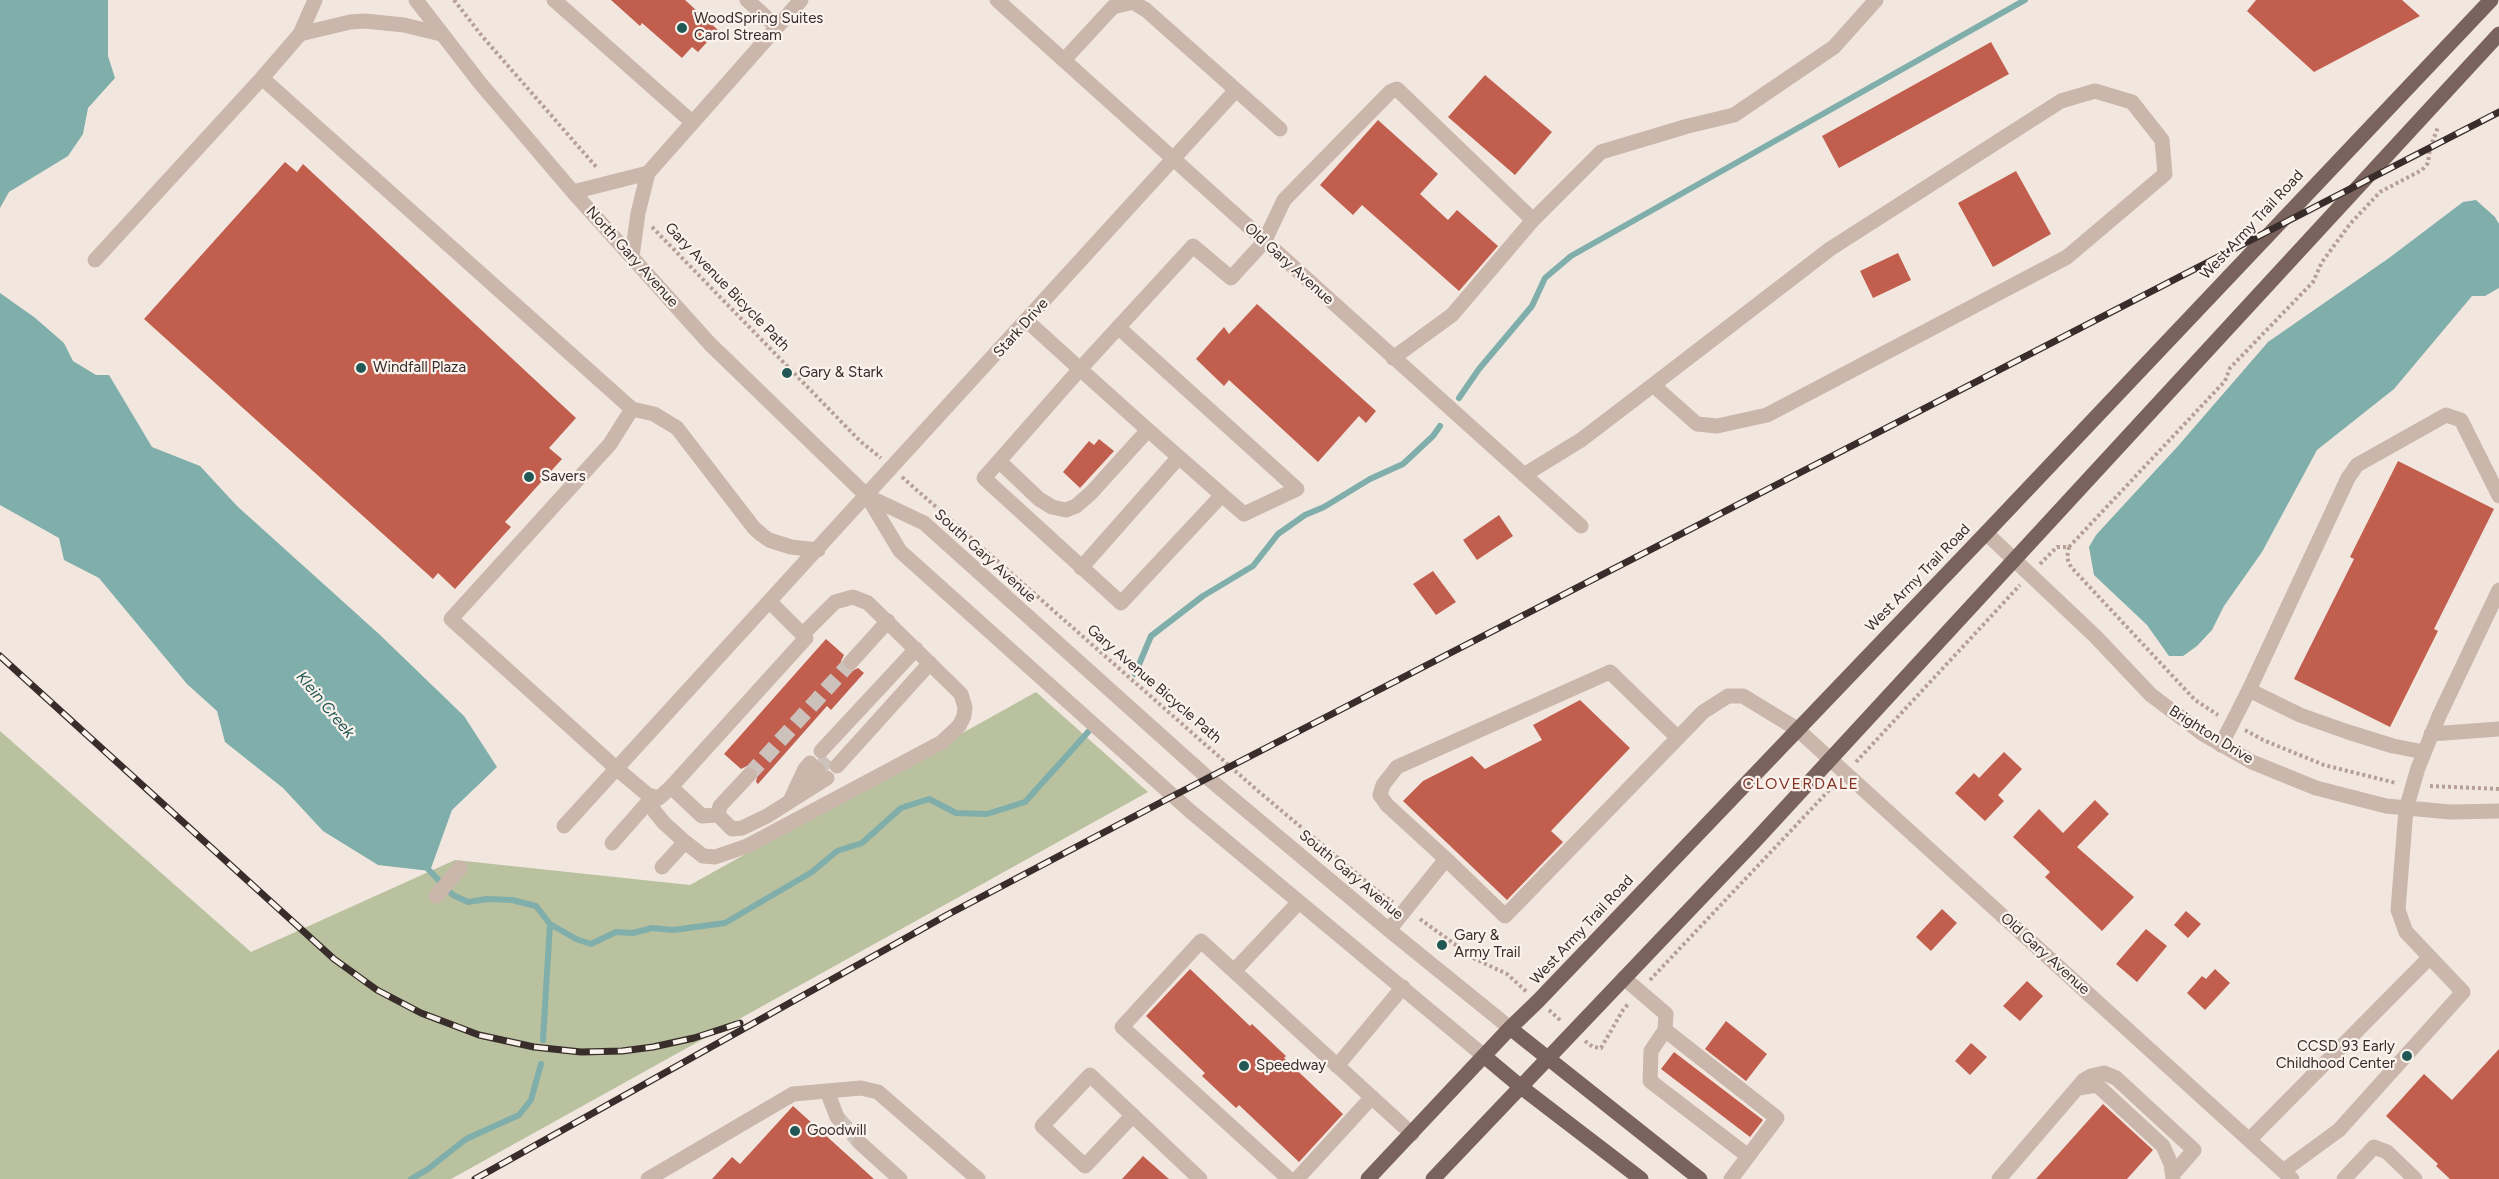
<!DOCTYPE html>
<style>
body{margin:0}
canvas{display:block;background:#f2e7df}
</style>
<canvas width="2499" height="1179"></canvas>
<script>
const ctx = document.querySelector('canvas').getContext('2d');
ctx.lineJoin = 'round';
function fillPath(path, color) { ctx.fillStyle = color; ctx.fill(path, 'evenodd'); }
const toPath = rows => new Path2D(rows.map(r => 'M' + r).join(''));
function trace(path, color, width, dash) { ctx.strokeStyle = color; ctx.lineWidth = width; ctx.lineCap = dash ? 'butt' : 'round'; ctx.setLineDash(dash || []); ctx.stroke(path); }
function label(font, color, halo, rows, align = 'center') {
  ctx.font = font + ' Figtree,sans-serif'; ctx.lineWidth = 4.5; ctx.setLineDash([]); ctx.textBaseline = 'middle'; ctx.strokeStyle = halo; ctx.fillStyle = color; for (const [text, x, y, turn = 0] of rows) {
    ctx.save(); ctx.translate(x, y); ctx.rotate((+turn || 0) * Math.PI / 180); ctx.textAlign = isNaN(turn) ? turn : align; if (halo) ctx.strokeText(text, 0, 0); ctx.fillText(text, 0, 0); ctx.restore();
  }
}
fillPath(toPath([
 [1036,692,1148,792,451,1179,0,1179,0,731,251,952,455,860,690,885]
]), '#b9c19f');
fillPath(toPath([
 [0,0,108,0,108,56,115,78,88,108,83,134,68,156,9,192,0,208],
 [2476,200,2495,217,2499,224,2499,288,2485,296,2472,296,2394,389,2317,450,2262,552,2224,606,2212,630,2197,646,2183,656,2169,656,2147,625,2094,575,2089,547,2096,535,2178,446,2268,342,2389,258,2463,202],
 [0,293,34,317,64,343,73,361,96,375,109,375,152,447,200,466,237,506,379,634,464,716,497,767,452,810,430,871,378,865,323,831,283,788,225,742,217,711,187,684,99,578,64,560,59,538,0,505]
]), '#7faeab');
trace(toPath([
 [1459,398,1479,369,1532,306,1545,278,1571,256,2025,0],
 [1135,674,1151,636,1203,596,1253,566,1278,534,1305,515,1324,507,1370,479,1403,464,1433,436,1440,426],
 [426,867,453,895,468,902,487,899,512,900,536,906,550,924,543,1040],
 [550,924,576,939,591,944,616,932,633,933,652,928,673,930,725,923,812,872,837,851,862,843,901,808,929,799,956,813,987,814,1025,802,1089,731],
 [411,1179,428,1169,466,1139,519,1115,531,1100,541,1064]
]), '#7faeab', 6);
fillPath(toPath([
 [611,0,685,0,718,30,698,52,692,47,682,58,642,23,640,26],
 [2256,0,2402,0,2420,16,2314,72,2247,11],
 [1991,42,2009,74,1839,168,1822,136],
 [1485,75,1552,132,1515,175,1448,117],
 [1378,120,1438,174,1420,194,1448,220,1457,210,1498,246,1459,291,1362,205,1353,215,1320,185],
 [285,162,297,172,303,164,576,418,549,448,562,459,505,522,511,527,455,589,438,573,433,579,144,319],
 [2016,171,2051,234,1993,267,1958,203],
 [1898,253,1911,280,1873,298,1860,271],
 [1257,304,1376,411,1366,423,1359,416,1318,462,1229,380,1224,386,1196,359,1224,327,1229,334],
 [1099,439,1114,451,1080,488,1063,472,1089,441,1094,445],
 [2398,461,2494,509,2434,629,2438,631,2390,727,2294,679,2354,559,2350,557],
 [1499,515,1513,536,1477,560,1463,540],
 [1433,571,1456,602,1436,615,1413,584],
 [826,639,844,655,841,661,844,669,850,672,858,668,864,673,831,710,827,706,758,784,756,782,758,773,755,768,747,766,741,769,724,754],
 [1580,700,1630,748,1551,831,1563,842,1507,900,1403,801,1423,781,1472,756,1485,769,1542,740,1533,725],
 [2004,752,2022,769,1998,795,2004,801,1985,821,1955,793,1974,773,1979,778],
 [2095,800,2109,814,2077,847,2134,897,2102,931,2045,877,2050,872,2013,837,2039,809,2063,833],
 [1942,909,1957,923,1931,951,1916,937],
 [2186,911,2201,924,2188,938,2174,925],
 [2146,929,2167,946,2137,982,2116,964],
 [1190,969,1250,1026,1252,1024,1286,1056,1284,1058,1343,1114,1299,1162,1239,1105,1236,1108,1202,1076,1205,1073,1146,1016],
 [2215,969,2230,983,2205,1010,2187,993,2202,976,2206,979],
 [2027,981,2043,996,2020,1021,2003,1006],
 [1726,1021,1767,1054,1746,1081,1705,1049],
 [1971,1043,1987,1057,1970,1075,1955,1061],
 [2499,1049,2499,1179,2450,1179,2436,1166,2438,1164,2386,1116,2424,1074,2452,1100],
 [1674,1052,1763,1120,1750,1137,1661,1069],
 [2103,1104,2153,1150,2127,1179,2036,1179],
 [793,1106,874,1179,712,1179,732,1157,740,1164],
 [1143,1156,1169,1179,1122,1179]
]), '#c15e4e');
trace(toPath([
 [818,770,829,758],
 [749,775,851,662],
 [837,1117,860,1143]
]), '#cdc2bb', 15, [15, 8]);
trace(toPath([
 [454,0,482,36,598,169],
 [652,227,860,441,881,458],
 [902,477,1258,791,1381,894,1393,902],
 [2069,547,2067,558,2071,567,2195,700,2218,715],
 [2040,564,2057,547,2069,547,2225,381,2230,368,2313,282,2322,262,2350,224,2380,192,2422,170,2428,163,2430,148,2438,127],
 [2245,730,2263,740,2324,765,2396,783],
 [1856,762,2020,585],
 [2430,786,2499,789],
 [1420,919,1475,959,1507,974,1527,992],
 [1650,980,1834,785],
 [1549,1010,1561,1021],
 [1585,1041,1593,1047,1601,1048,1623,1010,1629,1003]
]), '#b6a095', 4, [3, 3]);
trace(toPath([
 [416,0,480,83,573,192,710,344,867,496,900,551,1190,811,1484,1056],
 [554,0,692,122],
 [747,0,777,27],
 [997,0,1581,526],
 [300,34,350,22,365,21,404,25,441,34],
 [1064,60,1113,7,1133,2,1146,10,1280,129],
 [262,78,632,409,654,414,677,428,754,528,762,535,769,540,791,547,818,550],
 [573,192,648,173],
 [632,257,638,213,648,173,801,0],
 [95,260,262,78,300,34,315,0],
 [1027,321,1080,369,1148,430,1222,495,1121,603,984,478,1080,369,1193,246,1231,278,1264,242,1284,200,1390,92,1397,89,1533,220],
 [1118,327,1297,489,1244,514,1222,495],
 [1393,358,1452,315,1533,220,1601,152,1688,126,1734,115,1834,47,1876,0],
 [632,409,610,444,451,619,617,769,648,795,659,798,671,787,806,638,770,602],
 [999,461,1039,499,1052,507,1066,510,1076,506,1091,493,1148,430],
 [1524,475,1581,440,1653,385,1830,249,2061,101,2095,91,2132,102,2162,140,2165,174,2067,257,1767,415,1717,426,1697,424,1653,385],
 [867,496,924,523,1208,778,1389,930,1510,1028],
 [1986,533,2095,636,2151,695,2203,734,2252,762,2316,788,2386,806,2450,812,2499,811],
 [1081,568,1179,457],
 [851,662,888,621],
 [2249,690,2300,715,2348,732,2393,746,2424,752],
 [2431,734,2499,729],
 [2221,745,2249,690,2348,478,2357,465,2446,415,2461,420,2499,496],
 [821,751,916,649],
 [837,766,930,663],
 [749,775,720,806,718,815,732,829,742,828,767,816,827,778],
 [671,787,702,816,718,815],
 [800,790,818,770],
 [648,795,655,812,664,823,685,842,703,856,715,857,747,846,942,742,959,726,964,716,965,707,961,694,868,603,853,597,835,602,803,634],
 [790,801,805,769,810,763],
 [564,826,1236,90],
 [612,843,650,800],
 [1446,859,1387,805,1380,795,1383,785,1397,767,1610,672,1678,738],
 [662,867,685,842],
 [436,896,460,868],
 [1389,930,1446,859,1505,916,1703,712,1728,696,1743,696,1797,729,2292,1179],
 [1234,971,1299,902],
 [1624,978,1666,1014,1665,1030,1777,1118,1731,1179],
 [1665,1030,1651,1051,1650,1081,1748,1156],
 [1337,1066,1403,987],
 [2078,1088,2097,1085,2163,1146,2171,1164,2173,1179],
 [827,1091,837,1117],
 [1133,1115,1085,1166,1042,1126,1090,1075,1200,1179],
 [2249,1140,2430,957],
 [860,1143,900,1179],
 [2283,1171,2339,1130,2463,992,2406,932,2398,910,2406,809,2418,768,2439,716,2499,590],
 [648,1179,793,1094,861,1088,878,1092,978,1179],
 [1289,1179,1122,1027,1201,941,1412,1134],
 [1297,1179,1372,1097],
 [1999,1179,2084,1080,2091,1076,2104,1073,2116,1078,2194,1150,2174,1173],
 [2344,1179,2374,1147,2387,1152,2415,1179]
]), '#cab6ab', 15);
trace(toPath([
 [1510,1028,1700,1179],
 [1484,1056,1521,1087,1641,1179],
 [1368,1179,1510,1028,1538,1001,1986,533,2491,0],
 [1433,1179,1754,842,2499,34]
]), '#79635c', 15);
const rail = toPath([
 [0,656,334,959,377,990,421,1013,479,1035,534,1047,581,1052,622,1051,653,1047,694,1038,740,1023],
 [475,1179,947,915,1173,796,2499,112]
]);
trace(rail, '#382d2a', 7);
trace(rail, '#faf2ec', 4.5, [14]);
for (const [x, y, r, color] of [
 [682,28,6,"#215856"],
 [361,368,6,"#215856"],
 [787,373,6,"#215856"],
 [529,477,6,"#215856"],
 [1442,945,6,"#215856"],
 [2407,1056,6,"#215856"],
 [1244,1066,6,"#215856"],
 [795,1131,6,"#215856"]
]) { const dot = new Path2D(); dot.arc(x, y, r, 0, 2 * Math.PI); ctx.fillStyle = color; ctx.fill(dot); trace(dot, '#faf2ec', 2); }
label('15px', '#382d2a', '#faf2ec', [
 ["WoodSpring Suites",694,19],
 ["Carol Stream",694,36],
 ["Windfall Plaza",373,368],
 ["Gary & Stark",799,373],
 ["Savers",541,477],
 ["Gary &",1454,936],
 ["Army Trail",1454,953],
 ["CCSD 93 Early",2395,1047,"right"],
 ["Childhood Center",2395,1064,"right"],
 ["Speedway",1256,1066],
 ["Goodwill",807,1131]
], 'left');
label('15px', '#382d2a', '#faf2ec', [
 ["West Army Trail Road",2252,225,-47],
 ["North Gary Avenue",632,257,48],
 ["Old Gary Avenue",1289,264,42],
 ["Gary Avenue Bicycle Path",727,287,46],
 ["Stark Drive",1021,328,-48],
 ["South Gary Avenue",985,556,42],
 ["West Army Trail Road",1918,578,-46],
 ["Gary Avenue Bicycle Path",1154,684,41],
 ["Brighton Drive",2211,735,32],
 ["South Gary Avenue",1351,875,40],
 ["West Army Trail Road",1582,930,-47],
 ["Old Gary Avenue",2045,954,42]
]);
label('italic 16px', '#215856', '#faf2ec', [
 ["Klein Creek",325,705,50]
]);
ctx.letterSpacing = '1.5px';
label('16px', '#843326', '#faf2ec', [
 ["CLOVERDALE",1801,784]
]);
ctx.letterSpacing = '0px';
</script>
